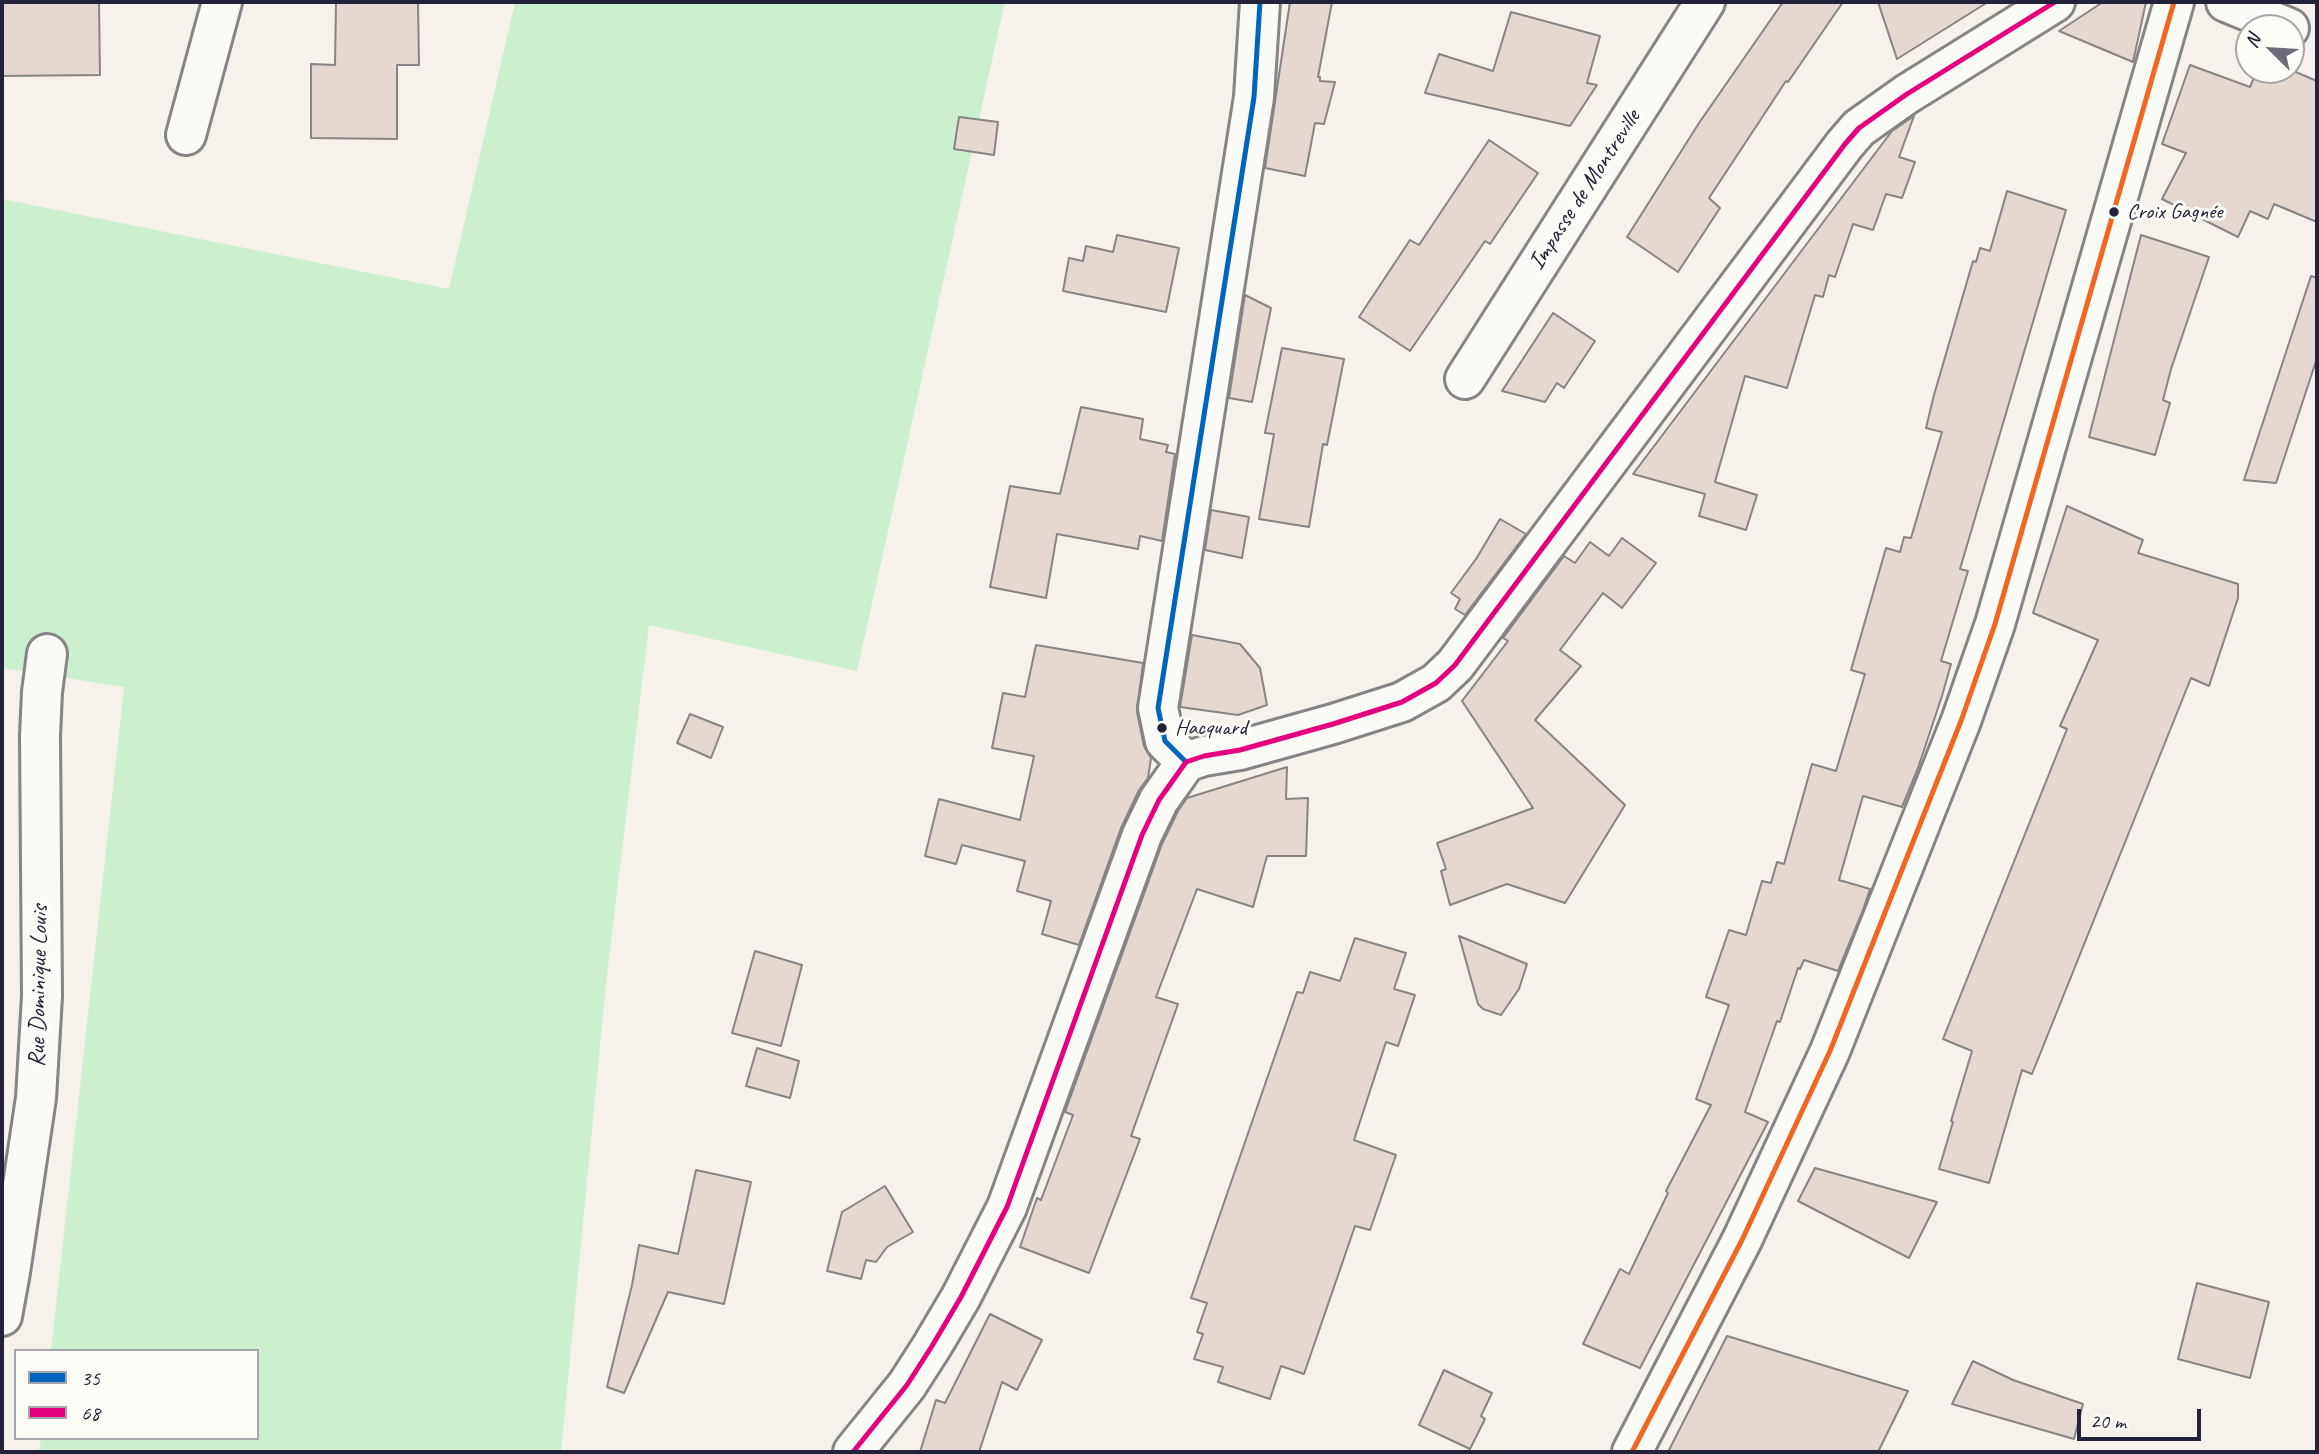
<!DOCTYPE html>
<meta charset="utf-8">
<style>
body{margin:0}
#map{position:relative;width:2319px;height:1454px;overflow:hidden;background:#f7f1ec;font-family:Caveat,sans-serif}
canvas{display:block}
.frame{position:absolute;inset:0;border:4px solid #22223b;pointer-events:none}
.legend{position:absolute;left:14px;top:1349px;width:245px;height:91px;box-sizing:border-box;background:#fdfcf7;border:2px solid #a5a5ac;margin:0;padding:9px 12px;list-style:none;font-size:21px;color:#22223b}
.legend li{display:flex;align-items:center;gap:14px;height:35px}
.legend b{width:35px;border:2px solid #a5a5ac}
.north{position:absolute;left:2235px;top:14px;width:70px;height:70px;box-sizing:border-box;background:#fdfcf7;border:2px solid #a5a5ac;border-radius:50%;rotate:294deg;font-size:19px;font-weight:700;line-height:28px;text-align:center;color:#22223b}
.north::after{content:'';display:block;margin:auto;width:24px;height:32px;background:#6d6a79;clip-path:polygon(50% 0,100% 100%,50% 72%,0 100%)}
.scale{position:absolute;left:2077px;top:1409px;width:124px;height:32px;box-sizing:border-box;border:4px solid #22223b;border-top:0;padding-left:9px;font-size:21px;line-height:24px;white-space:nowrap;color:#22223b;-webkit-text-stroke:5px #fdfcf7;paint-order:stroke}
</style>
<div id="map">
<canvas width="2319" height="1454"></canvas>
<div class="frame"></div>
<ul class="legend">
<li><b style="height:9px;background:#0065bd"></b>35</li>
<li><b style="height:9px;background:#e5007d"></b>68</li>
</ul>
<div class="north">N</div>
<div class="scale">20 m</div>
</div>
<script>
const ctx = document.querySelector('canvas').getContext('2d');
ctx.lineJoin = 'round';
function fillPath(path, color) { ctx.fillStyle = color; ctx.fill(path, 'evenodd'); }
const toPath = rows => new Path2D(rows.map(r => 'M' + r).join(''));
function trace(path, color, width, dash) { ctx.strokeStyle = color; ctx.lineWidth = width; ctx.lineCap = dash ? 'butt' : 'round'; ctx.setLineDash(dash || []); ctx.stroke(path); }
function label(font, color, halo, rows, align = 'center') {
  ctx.font = font + ' Caveat,sans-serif'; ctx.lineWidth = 6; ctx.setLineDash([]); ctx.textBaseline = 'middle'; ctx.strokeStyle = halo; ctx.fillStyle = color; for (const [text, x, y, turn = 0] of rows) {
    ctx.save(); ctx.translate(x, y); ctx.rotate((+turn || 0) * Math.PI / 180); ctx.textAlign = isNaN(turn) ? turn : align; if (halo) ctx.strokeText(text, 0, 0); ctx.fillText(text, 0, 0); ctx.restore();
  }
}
fillPath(toPath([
 [515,2,1005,2,857,671,649,625,606,984,561,1452,39,1452,41,1438,257,1438,257,1351,51,1351,124,687,2,668,2,199,449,289]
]), '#cbefcf');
const building = toPath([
 [2,2,99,2,100,75,2,76,2,2],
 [336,2,418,2,419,65,397,65,397,139,311,138,311,64,335,65,336,2],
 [1290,2,1332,2,1318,77,1320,77,1320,81,1335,82,1324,124,1315,123,1305,176,1265,168,1290,2],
 [1783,2,1843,2,1788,82,1786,81,1709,198,1720,208,1678,272,1627,237,1699,123,1783,2],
 [1878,2,1988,2,1897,59,1878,2],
 [2103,2,2146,2,2133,62,2059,31,2103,2],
 [1511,12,1600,36,1587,83,1597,85,1570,126,1425,93,1439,54,1493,71,1511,12],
 [2190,65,2250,87,2257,70,2291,70,2317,81,2317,222,2274,204,2268,219,2250,211,2238,237,2162,199,2186,153,2162,144,2190,65],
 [1914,116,1899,157,1915,162,1902,198,1886,194,1873,230,1853,224,1835,277,1829,275,1823,297,1815,295,1787,388,1745,376,1715,482,1757,495,1746,530,1699,516,1705,494,1633,474,1892,131,1914,116],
 [959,117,998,122,994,155,954,149,959,117],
 [1489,140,1538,173,1490,244,1485,241,1410,351,1359,317,1410,240,1419,245,1489,140],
 [2007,191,2066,210,1960,569,1968,571,1941,661,1951,664,1942,696,1918,768,1902,807,1863,796,1839,880,1870,889,1863,910,1838,971,1804,960,1800,969,1798,968,1780,1022,1777,1021,1745,1112,1768,1122,1640,1368,1583,1344,1620,1269,1629,1274,1668,1193,1666,1191,1711,1105,1696,1099,1729,1005,1706,997,1729,930,1746,935,1762,881,1771,883,1777,862,1784,864,1812,764,1836,771,1865,674,1851,670,1886,548,1900,552,1904,537,1911,538,1942,432,1926,428,1934,395,1973,261,1976,262,1980,248,1990,251,2007,191],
 [1117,235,1179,248,1166,312,1063,291,1069,258,1083,261,1086,246,1113,252,1117,235],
 [2141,235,2209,257,2171,369,2163,400,2170,403,2155,455,2089,437,2141,235],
 [2311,276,2317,278,2317,358,2276,483,2244,480,2311,276],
 [1245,295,1271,308,1252,402,1229,398,1245,295],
 [1553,313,1595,341,1564,388,1557,383,1545,402,1502,391,1553,313],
 [1282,348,1344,359,1327,445,1323,444,1309,527,1259,519,1274,434,1265,433,1282,348],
 [1081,407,1143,419,1140,439,1168,445,1166,452,1175,454,1162,541,1140,536,1138,549,1057,534,1046,598,990,587,1010,486,1060,494,1081,407],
 [2067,506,2143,540,2138,553,2238,584,2238,598,2209,686,2191,678,2032,1074,2022,1070,1989,1183,1939,1169,1953,1122,1951,1121,1972,1051,1943,1039,2067,729,2060,726,2098,640,2033,613,2067,506],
 [1211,510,1249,517,1242,558,1205,550,1211,510],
 [1500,519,1526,534,1465,615,1455,609,1460,599,1451,593,1476,559,1500,519],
 [1622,538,1656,563,1622,608,1603,593,1560,650,1581,666,1535,720,1625,805,1565,903,1507,884,1450,905,1441,871,1446,869,1437,843,1533,808,1462,701,1508,641,1503,638,1564,556,1575,563,1590,542,1609,556,1622,538],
 [1192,635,1240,644,1260,668,1267,705,1238,715,1180,707,1192,635],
 [1036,645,1143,663,1137,712,1144,746,1151,758,1148,778,1139,790,1121,828,1079,945,1042,934,1051,901,1017,891,1025,861,962,845,956,864,925,856,939,799,1020,820,1034,756,992,748,1003,693,1025,697,1036,645],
 [690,714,723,727,711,758,677,743,690,714],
 [1287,767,1286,799,1308,798,1306,856,1267,856,1253,907,1197,889,1156,997,1178,1004,1131,1136,1140,1139,1089,1273,1020,1247,1037,1198,1041,1200,1073,1115,1065,1112,1162,844,1178,811,1187,798,1287,767],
 [1459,936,1527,964,1519,989,1501,1015,1483,1009,1478,1004,1459,936],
 [1355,938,1406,953,1394,989,1415,995,1398,1046,1386,1042,1354,1140,1396,1155,1370,1230,1355,1226,1304,1374,1281,1366,1270,1399,1218,1382,1223,1367,1194,1359,1203,1334,1197,1332,1207,1303,1191,1298,1297,992,1303,993,1310,972,1340,981,1355,938],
 [755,951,802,965,781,1046,732,1033,755,951],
 [757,1048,799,1061,790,1098,746,1086,757,1048],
 [1815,1168,1937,1202,1909,1258,1798,1201,1815,1168],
 [696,1170,751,1182,724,1304,668,1292,624,1393,607,1387,632,1285,639,1245,678,1254,696,1170],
 [885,1186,913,1232,887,1247,876,1262,866,1260,861,1279,827,1271,842,1212,885,1186],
 [2197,1283,2269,1302,2250,1378,2178,1359,2197,1283],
 [990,1314,1042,1340,1017,1390,1002,1382,979,1452,920,1452,936,1400,945,1403,990,1314],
 [1727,1336,1908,1391,1878,1452,1668,1452,1727,1336],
 [1973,1361,2013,1380,2083,1404,2074,1439,1952,1404,1973,1361],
 [1444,1370,1492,1393,1481,1416,1485,1419,1470,1449,1419,1425,1444,1370]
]);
fillPath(building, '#e4d8d0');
trace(building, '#868486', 2);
const minor = toPath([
 [2226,2,2289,28],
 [186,135,222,2],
 [1465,379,1705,2],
 [1186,762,1165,741,1158,708,1254,97,1260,2],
 [2,1316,10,1272,36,1098,42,996,40,736,42,692,47,654],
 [853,1452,907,1385,932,1346,961,1297,1007,1207,1142,835,1159,800,1186,762,1204,756,1240,750,1333,724,1402,702,1436,683,1455,665,1845,144,1859,128,1907,94,2055,2],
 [1632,1452,1742,1240,1830,1051,1961,721,1995,624,2174,2]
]);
trace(minor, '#868486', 44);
trace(minor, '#fafaf7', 38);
trace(toPath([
 [1186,762,1165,741,1158,708,1254,97,1260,2]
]), '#0065bd', 5);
trace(toPath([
 [853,1452,907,1385,932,1346,961,1297,1007,1207,1142,835,1159,800,1186,762,1204,756,1240,750,1333,724,1402,702,1436,683,1455,665,1845,144,1859,128,1907,94,2055,2]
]), '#e5007d', 5);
trace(toPath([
 [1632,1452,1742,1240,1830,1051,1961,721,1995,624,2174,2]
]), '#f26522', 5);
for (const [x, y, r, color] of [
 [2114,212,6,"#22223b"],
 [1162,728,6,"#22223b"]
]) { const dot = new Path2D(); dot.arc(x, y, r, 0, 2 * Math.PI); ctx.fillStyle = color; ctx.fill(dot); trace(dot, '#fdfcf7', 2.5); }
label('22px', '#22223b', '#fdfcf7', [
 ["Croix Gagnée",2127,212],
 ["Hacquard",1175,728]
], 'left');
label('24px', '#22223b', '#fdfcf7', [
 ["Impasse de Montreville",1585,190,-57],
 ["Rue Dominique Louis",39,986,-89]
]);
</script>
